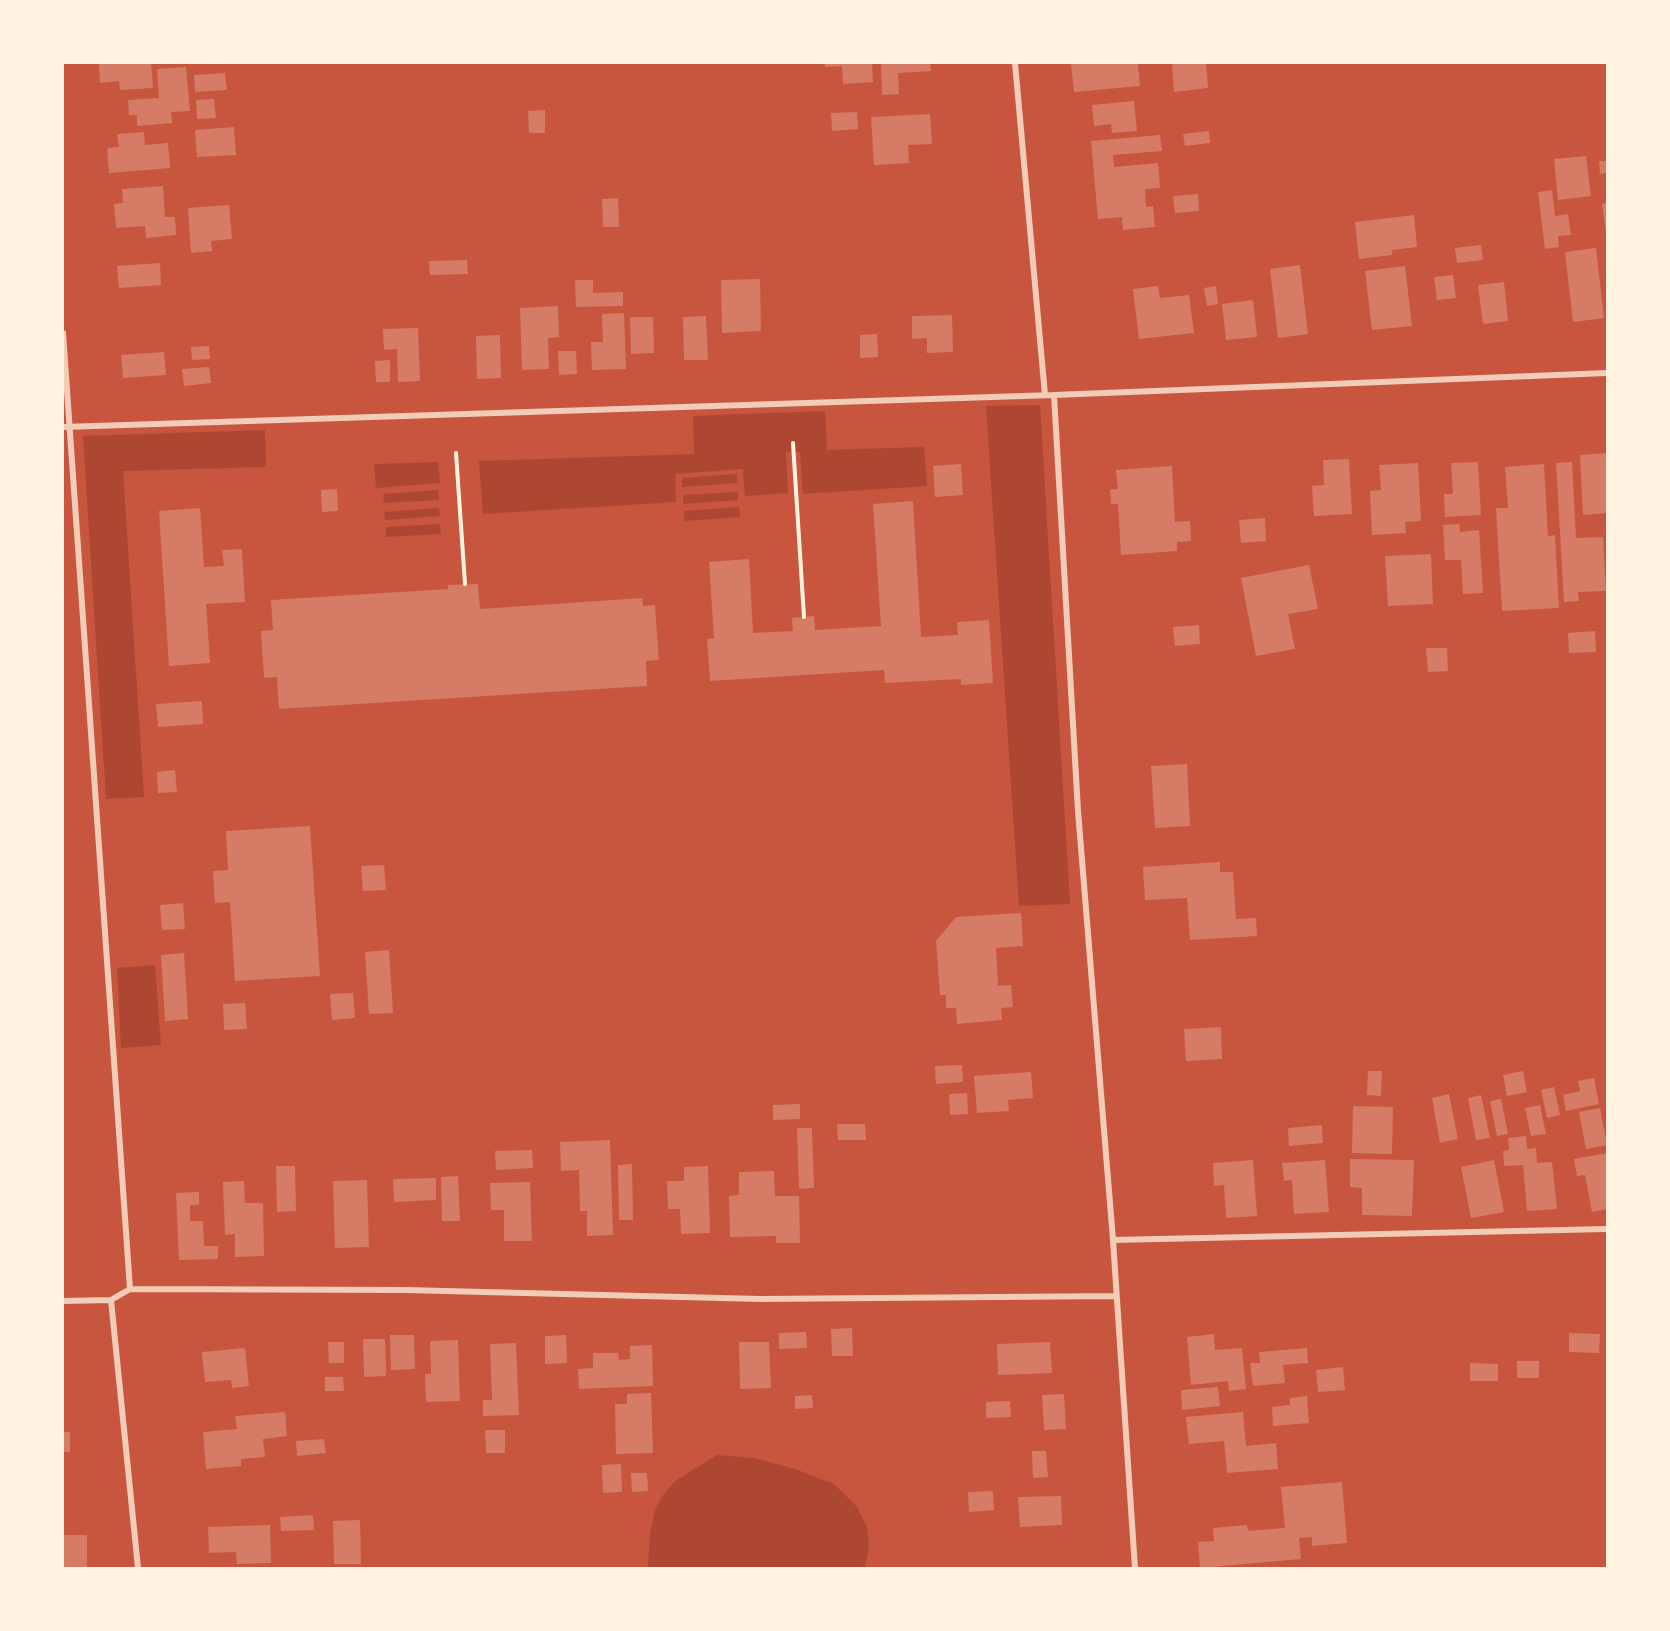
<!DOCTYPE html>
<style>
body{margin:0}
#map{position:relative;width:1670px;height:1631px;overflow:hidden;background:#c8553d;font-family:Commissioner,sans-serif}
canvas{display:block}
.frame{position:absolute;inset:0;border:64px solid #fff3e0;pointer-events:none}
</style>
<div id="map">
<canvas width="1670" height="1631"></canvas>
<div class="frame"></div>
</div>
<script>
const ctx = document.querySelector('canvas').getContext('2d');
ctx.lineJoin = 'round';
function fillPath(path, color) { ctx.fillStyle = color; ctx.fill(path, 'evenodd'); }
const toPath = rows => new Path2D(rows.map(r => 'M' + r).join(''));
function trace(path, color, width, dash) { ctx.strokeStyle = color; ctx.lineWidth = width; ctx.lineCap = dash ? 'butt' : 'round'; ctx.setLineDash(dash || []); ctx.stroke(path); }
fillPath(toPath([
 [1040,405,1070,904,1019,906,986,406],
 [825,411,827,450,924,447,927,486,803,494,800,452,786,452,788,493,745,496,743,469,675,474,676,502,483,514,479,461,694,454,693,416],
 [265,430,266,467,123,471,144,797,106,799,83,436],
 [438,462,440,483,376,488,374,464],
 [737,474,737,483,682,487,682,478],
 [438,490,439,500,384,503,383,494],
 [738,492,738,500,683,504,683,495],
 [739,507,740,517,684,521,684,511],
 [439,508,440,516,385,520,384,512],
 [440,524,441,534,386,537,386,527],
 [155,965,161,1045,121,1048,117,968],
 [717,1455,754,1458,795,1469,834,1484,857,1507,867,1527,869,1546,865,1568,648,1568,650,1534,655,1510,663,1495,675,1481]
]), '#ae4732');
fillPath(toPath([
 [115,63,151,63,153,88,120,90,119,81,100,83,99,64],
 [825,63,872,63,873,82,843,84,842,66,825,67],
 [881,63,930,63,931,71,898,73,899,94,882,95],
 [1071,63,1138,63,1140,86,1074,92],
 [1172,63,1206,63,1208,88,1174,92],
 [186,67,190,111,171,112,172,123,137,126,137,115,129,115,128,100,159,98,157,69],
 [225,73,227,90,195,92,194,75],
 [214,99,216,118,197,119,196,100],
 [1134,101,1137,131,1112,133,1111,124,1094,126,1092,105],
 [545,110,545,133,529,133,528,111],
 [857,112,858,129,832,131,831,113],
 [930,114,932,144,908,145,909,163,874,165,871,117],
 [234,127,236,155,197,157,195,130],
 [1209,131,1210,143,1185,146,1183,134],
 [144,132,145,145,168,143,170,168,109,173,107,148,119,147,117,134],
 [1160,135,1162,151,1113,155,1114,167,1158,163,1160,188,1145,189,1146,207,1153,206,1155,227,1123,230,1122,217,1098,219,1091,141],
 [1586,156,1591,196,1558,200,1554,159],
 [1599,161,1607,161,1607,173,1600,174],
 [163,186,165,217,175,217,176,235,146,238,145,226,116,228,114,204,123,203,122,189],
 [1552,190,1555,216,1568,214,1571,235,1558,236,1559,247,1545,249,1538,192],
 [1198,194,1199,211,1175,213,1173,196],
 [618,198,619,227,603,227,602,199],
 [1607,203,1607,232,1606,232,1602,204],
 [229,205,232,239,211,241,212,251,191,253,188,208],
 [1414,215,1417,247,1392,250,1392,255,1359,259,1355,222],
 [1481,245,1483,260,1457,263,1455,248],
 [1596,248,1604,318,1573,322,1565,252],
 [467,260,468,274,430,275,429,261],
 [160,263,161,285,119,288,117,266],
 [1300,265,1308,334,1278,338,1270,269],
 [1405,266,1412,326,1372,330,1365,271],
 [1453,275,1456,298,1437,300,1434,277],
 [760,279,761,331,722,333,721,280],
 [575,280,593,280,593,293,623,292,623,306,576,307],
 [1504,282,1508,321,1483,324,1478,285],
 [1158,286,1160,298,1189,295,1194,333,1139,339,1133,289],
 [1216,286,1218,304,1207,306,1204,288],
 [1253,300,1257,337,1226,340,1222,304],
 [558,306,559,337,548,338,549,369,522,370,520,308],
 [624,313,626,369,592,370,591,342,603,342,602,314],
 [952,315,953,352,927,353,927,338,912,339,912,316],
 [706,316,708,360,684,360,683,317],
 [630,317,653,317,654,353,631,354],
 [418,328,420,381,398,382,397,349,384,350,383,329],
 [877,334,878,357,860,358,860,335],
 [500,335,501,378,477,379,476,336],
 [209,346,210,359,192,360,191,347],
 [558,351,576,351,577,374,559,375],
 [164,352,166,375,123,378,121,355],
 [390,360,390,382,376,382,375,361],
 [209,367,211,383,184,386,182,369],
 [1607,453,1607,513,1583,515,1580,455],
 [1349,459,1352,514,1314,516,1312,486,1324,485,1323,460],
 [1478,462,1481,515,1445,517,1444,494,1453,494,1451,463],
 [1572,462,1576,538,1603,537,1606,591,1578,592,1579,601,1564,602,1556,463],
 [1418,463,1421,521,1405,522,1406,533,1372,535,1370,491,1381,490,1379,465],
 [961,464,963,495,935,497,933,466],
 [1544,464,1548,536,1555,535,1559,608,1502,611,1496,508,1508,508,1505,467],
 [1172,466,1175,522,1190,521,1191,541,1177,542,1177,551,1121,555,1118,504,1111,504,1110,490,1118,489,1116,470],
 [337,489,338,511,322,512,321,490],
 [913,501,921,637,958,635,957,622,989,620,993,683,961,685,961,679,885,683,884,670,710,681,707,639,714,638,709,562,749,559,753,633,793,631,792,618,814,616,815,630,881,626,873,504],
 [200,508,204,567,224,566,222,550,242,549,245,602,206,604,210,663,169,666,159,511],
 [1265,518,1266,541,1241,543,1239,520],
 [1459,524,1460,532,1479,530,1483,593,1463,594,1461,560,1445,560,1443,525],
 [1431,554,1433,604,1388,606,1385,556],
 [1309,565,1318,609,1288,614,1295,649,1256,656,1241,578],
 [478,584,480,609,642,598,643,606,655,605,659,660,646,661,647,686,279,709,277,677,264,678,261,631,273,630,271,600,448,589,448,585],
 [1199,625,1200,644,1175,646,1173,627],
 [1595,631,1596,652,1569,653,1568,633],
 [1426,648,1447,648,1448,671,1428,672],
 [202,701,203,724,158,727,156,704],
 [1187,764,1190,826,1155,828,1151,766],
 [175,770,177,792,158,793,157,772],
 [310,826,320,976,235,981,230,902,215,903,213,871,228,870,226,831],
 [1220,862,1220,872,1233,872,1236,919,1256,918,1257,936,1190,940,1187,898,1145,900,1143,867],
 [384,865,386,890,363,891,361,866],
 [183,903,185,929,162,930,160,905],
 [1021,913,1023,946,996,948,998,986,1011,985,1013,1007,1001,1008,1002,1020,957,1024,956,1008,946,1008,946,995,940,995,936,941,956,917],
 [389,950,393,1013,369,1014,365,952],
 [184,953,188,1019,165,1021,161,955],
 [353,993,355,1018,332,1020,330,994],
 [245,1003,247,1029,224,1030,223,1004],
 [1221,1027,1222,1059,1186,1061,1184,1029],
 [962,1065,963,1082,936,1084,935,1066],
 [1368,1071,1382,1071,1381,1096,1367,1095],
 [1523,1071,1527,1092,1507,1096,1503,1075],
 [1031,1072,1033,1098,1008,1100,1009,1111,977,1113,974,1076],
 [1594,1078,1599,1104,1566,1111,1563,1095,1580,1091,1578,1081],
 [1554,1087,1560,1115,1547,1118,1541,1090],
 [967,1093,968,1114,950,1115,949,1094],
 [1449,1094,1458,1139,1440,1143,1432,1098],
 [1481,1095,1490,1138,1476,1140,1468,1098],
 [1501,1099,1508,1134,1497,1136,1490,1101],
 [800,1104,800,1119,773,1120,773,1105],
 [1540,1105,1546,1134,1531,1136,1525,1108],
 [1353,1106,1393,1107,1392,1154,1352,1153],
 [1600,1108,1607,1145,1586,1149,1579,1112],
 [837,1124,865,1124,866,1140,838,1140],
 [1322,1125,1323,1143,1289,1146,1288,1128],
 [797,1128,812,1128,814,1188,799,1189],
 [1526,1136,1527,1149,1536,1148,1537,1163,1552,1162,1557,1209,1527,1211,1523,1165,1504,1166,1503,1151,1509,1150,1508,1138],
 [610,1140,613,1235,587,1236,587,1211,580,1211,579,1170,561,1171,560,1142],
 [532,1150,533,1168,496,1170,495,1151],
 [1607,1153,1607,1209,1592,1212,1585,1175,1577,1176,1574,1159],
 [1350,1159,1414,1160,1412,1216,1362,1215,1362,1188,1350,1187],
 [1253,1160,1257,1216,1226,1218,1224,1185,1214,1186,1213,1163],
 [1325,1160,1329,1212,1294,1214,1292,1180,1284,1181,1282,1163],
 [1494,1160,1504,1212,1471,1218,1461,1167],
 [632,1164,633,1220,619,1220,618,1165],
 [276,1166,295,1166,296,1211,277,1212],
 [708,1166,710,1233,681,1234,680,1209,668,1209,667,1181,684,1181,684,1167],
 [774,1171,775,1196,799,1196,800,1243,776,1243,776,1236,730,1237,729,1196,739,1195,739,1172],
 [458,1176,460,1221,442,1221,441,1177],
 [436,1178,436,1200,394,1202,393,1179],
 [367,1180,369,1247,335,1248,333,1181],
 [244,1181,245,1203,263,1203,264,1256,235,1257,235,1234,225,1235,223,1182],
 [530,1182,532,1241,504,1241,504,1210,491,1210,490,1183],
 [199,1192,199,1205,190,1205,190,1221,203,1221,204,1246,218,1246,218,1259,179,1260,176,1193],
 [852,1328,853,1356,832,1356,831,1329],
 [806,1332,807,1348,779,1349,779,1333],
 [1569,1333,1600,1334,1599,1353,1569,1352],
 [1214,1334,1215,1350,1242,1348,1246,1389,1229,1391,1228,1381,1191,1385,1187,1337],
 [390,1335,414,1335,415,1369,391,1370],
 [566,1335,567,1363,545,1364,545,1336],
 [363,1339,385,1339,386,1376,364,1377],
 [458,1340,460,1401,426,1402,425,1374,431,1374,430,1341],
 [328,1342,344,1342,344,1363,329,1363],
 [739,1342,769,1342,771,1388,740,1389],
 [1050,1342,1052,1373,998,1375,997,1344],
 [516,1343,519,1415,483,1416,483,1400,492,1400,490,1344],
 [652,1345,653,1386,579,1389,578,1369,593,1368,593,1353,618,1353,619,1360,630,1359,630,1346],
 [245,1348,249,1386,232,1388,231,1380,205,1382,202,1352],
 [1307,1348,1308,1363,1283,1365,1285,1383,1253,1386,1250,1363,1260,1363,1259,1352],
 [1517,1361,1539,1361,1539,1378,1517,1378],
 [1470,1363,1498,1364,1498,1381,1470,1381],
 [1343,1367,1345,1390,1318,1392,1316,1370],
 [325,1377,343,1377,344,1391,325,1391],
 [1218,1387,1220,1406,1182,1410,1181,1390],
 [651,1393,653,1453,616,1454,615,1404,627,1404,627,1394],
 [1064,1394,1066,1429,1044,1430,1042,1395],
 [812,1395,813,1408,795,1409,795,1396],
 [1307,1396,1309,1423,1273,1426,1272,1407,1290,1405,1290,1398],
 [1010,1401,1011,1417,986,1418,986,1402],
 [285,1412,287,1436,263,1439,265,1457,241,1459,241,1466,206,1469,203,1432,237,1429,235,1416],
 [1243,1412,1246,1446,1276,1443,1278,1469,1227,1473,1224,1441,1189,1444,1186,1417],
 [485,1430,505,1430,505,1453,486,1453],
 [63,1432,70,1432,70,1452,63,1452],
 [324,1439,326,1453,297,1456,296,1441],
 [1032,1451,1046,1451,1048,1477,1033,1478],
 [621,1464,622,1492,603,1493,602,1465],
 [631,1473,647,1473,648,1491,632,1492],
 [1342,1482,1347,1543,1312,1546,1312,1537,1299,1538,1301,1559,1200,1568,1198,1542,1214,1541,1213,1528,1247,1525,1248,1531,1285,1528,1281,1487],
 [993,1491,994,1510,969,1512,968,1492],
 [1061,1496,1062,1525,1020,1527,1018,1497],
 [313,1515,314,1530,281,1531,280,1517],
 [360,1520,361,1564,334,1564,333,1521],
 [270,1525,271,1563,237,1564,236,1552,209,1553,208,1527],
 [63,1535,87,1535,87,1568,63,1568]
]), '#d67c66');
trace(toPath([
 [793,443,804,617],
 [456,453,465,584]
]), '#fff3e0', 4);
trace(toPath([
 [1015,63,1045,395],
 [63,333,130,1289],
 [1054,395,1078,811,1113,1240,1135,1568],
 [63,427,1054,395,1607,373],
 [1113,1240,1607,1229],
 [111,1300,138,1568],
 [63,1301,111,1300,130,1289,406,1290,760,1299,1116,1296]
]), '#f1ccb7', 6);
</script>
